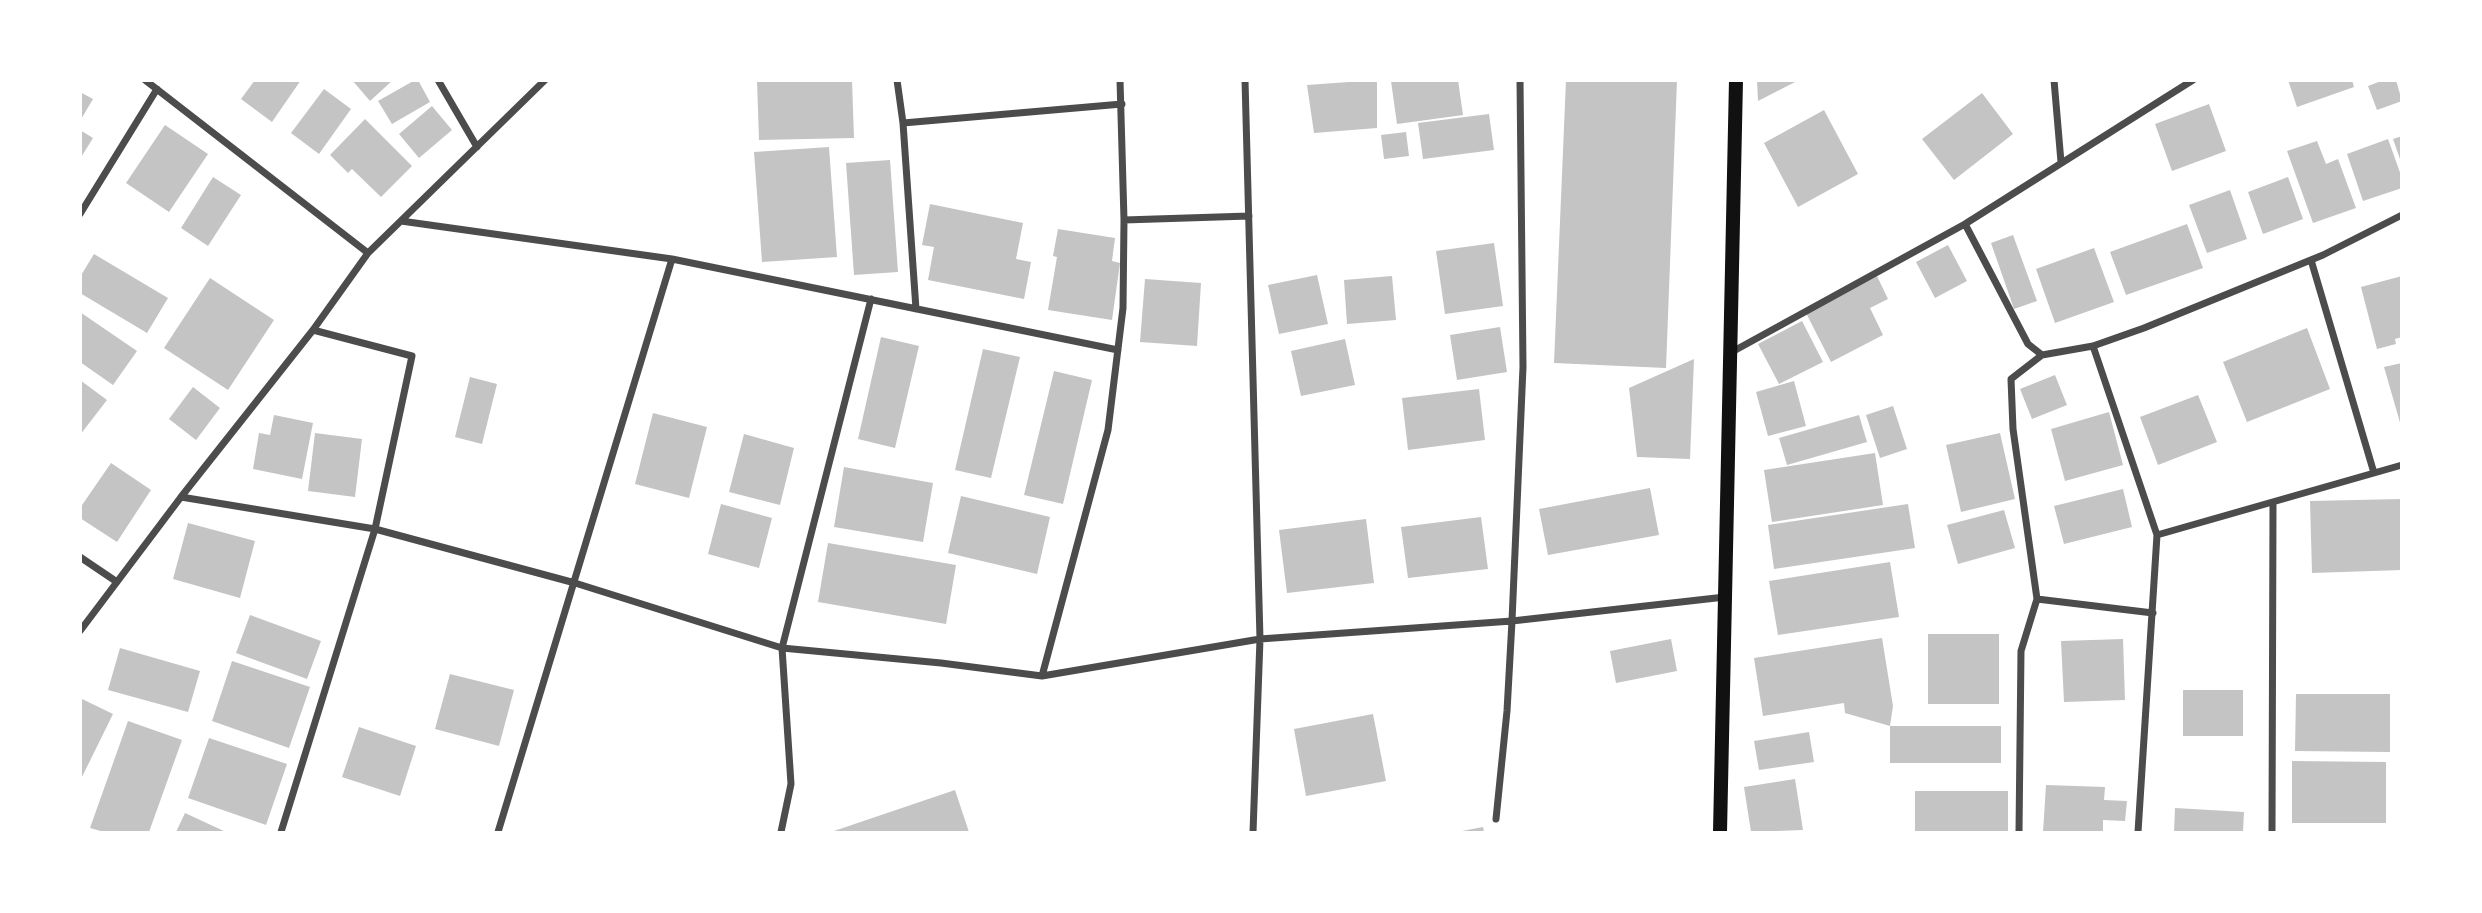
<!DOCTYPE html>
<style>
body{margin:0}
#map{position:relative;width:2482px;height:913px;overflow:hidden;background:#fff;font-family:"Exo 2",sans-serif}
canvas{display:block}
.frame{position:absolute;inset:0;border:82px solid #fff;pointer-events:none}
</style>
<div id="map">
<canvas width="2482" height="913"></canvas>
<div class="frame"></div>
</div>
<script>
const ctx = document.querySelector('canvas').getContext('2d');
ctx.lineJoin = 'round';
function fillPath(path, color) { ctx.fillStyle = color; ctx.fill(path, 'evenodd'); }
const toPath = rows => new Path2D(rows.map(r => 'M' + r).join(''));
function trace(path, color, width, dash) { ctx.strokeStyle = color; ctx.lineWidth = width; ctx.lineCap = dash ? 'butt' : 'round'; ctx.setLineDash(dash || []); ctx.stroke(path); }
fillPath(toPath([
 [255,80,301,80,272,122,241,99],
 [352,80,393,80,370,101],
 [415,80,418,80,430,102,392,124,378,101],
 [757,80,852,80,854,138,759,140],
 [1377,80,1377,128,1314,133,1307,85],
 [1394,80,1458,80,1463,115,1397,124,1391,81],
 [1566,80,1677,80,1666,368,1554,363],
 [1757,80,1799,80,1758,101],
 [2288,80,2352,80,2354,87,2297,107],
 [2384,80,2396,80,2402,101,2377,110,2368,86],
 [324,89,351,109,319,154,291,133],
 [80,92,93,99,80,121],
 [1982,93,2013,134,1954,180,1922,139],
 [2209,104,2226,151,2172,171,2155,124],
 [432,106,452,130,419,158,399,134],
 [1824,110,1858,174,1798,207,1764,143],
 [1489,114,1494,150,1423,159,1418,123],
 [365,119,412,166,381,197,352,169,348,173,330,155],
 [165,125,208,154,169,212,126,183],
 [80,130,93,138,80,159],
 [1406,132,1409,156,1384,159,1381,135],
 [2402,136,2402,162,2401,162,2393,139],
 [2388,139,2402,178,2402,188,2363,201,2347,154],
 [2317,141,2326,164,2338,159,2356,208,2313,223,2287,151],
 [829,147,837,257,762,262,754,152],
 [890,160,898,272,854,275,846,163],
 [213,177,241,195,208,246,181,228],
 [2288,177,2303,219,2263,234,2248,192],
 [2230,190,2247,239,2207,253,2189,205],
 [930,204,1023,223,1016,259,1031,262,1024,299,928,280,934,247,922,245],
 [2187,224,2203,268,2126,295,2110,252],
 [1058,229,1115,238,1112,261,1120,263,1112,320,1048,310,1057,257,1053,256],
 [2013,235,2037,301,2014,309,1991,243],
 [1494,243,1503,306,1445,314,1436,251],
 [1948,245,1967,281,1935,298,1916,262],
 [2094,248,2114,302,2055,323,2036,269],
 [94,254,168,298,147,333,80,293,80,277],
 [1317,275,1328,324,1279,334,1268,285],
 [1392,276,1396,320,1347,324,1344,280],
 [1877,276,1888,299,1870,308,1883,335,1831,362,1806,313],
 [2402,276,2402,337,2395,339,2396,344,2377,349,2361,287],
 [210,278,274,320,228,390,164,348],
 [1145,279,1201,283,1197,346,1140,342],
 [80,312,137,351,113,385,80,362],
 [1802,321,1823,362,1779,384,1758,344],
 [1500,327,1507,372,1457,380,1450,335],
 [2307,328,2330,389,2247,422,2223,362],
 [881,337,919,346,895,448,858,439],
 [1345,339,1355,385,1301,396,1291,351],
 [983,349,1020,357,991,478,955,470],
 [1694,359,1690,459,1637,457,1629,388],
 [2402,363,2402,426,2401,426,2384,367],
 [1054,371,1092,380,1063,504,1024,495],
 [2055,375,2067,405,2032,419,2020,389],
 [470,377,497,384,482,444,455,437],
 [80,380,107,400,80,435],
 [1794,381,1806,426,1768,436,1756,392],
 [193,387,220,408,196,440,169,419],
 [1479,389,1485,440,1408,450,1402,398],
 [2198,395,2217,442,2158,465,2140,417],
 [1893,406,1907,449,1880,458,1866,415],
 [2109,412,2123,465,2065,481,2051,429],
 [653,413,707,427,689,498,635,484],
 [274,415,313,423,302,479,253,469,259,433,270,435],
 [1859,415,1867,442,1787,465,1779,438],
 [315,433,362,439,355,497,308,491],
 [2000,433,2015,499,1961,512,1946,445],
 [744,434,794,448,780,505,729,492],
 [1875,453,1883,505,1772,522,1764,470],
 [111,463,151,490,117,542,80,518,80,508],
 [844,467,933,483,923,542,834,527],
 [1650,488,1659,535,1548,555,1539,509],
 [2123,489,2132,527,2064,544,2054,506],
 [961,496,1050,517,1037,574,948,553],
 [2402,499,2402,570,2312,573,2310,501],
 [721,504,772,518,759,568,708,554],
 [1908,504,1915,548,1774,569,1768,525],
 [2004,510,2015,548,1958,564,1947,525],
 [1481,517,1488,569,1408,578,1401,527],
 [1366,519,1374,583,1287,593,1279,530],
 [188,523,255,541,240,598,173,579],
 [828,543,956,565,946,624,818,602],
 [1890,562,1899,617,1778,635,1769,581],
 [250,615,321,641,307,679,236,653],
 [1928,634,1999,634,1999,704,1928,704],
 [1882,638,1893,706,1890,726,1845,713,1844,703,1763,716,1754,658],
 [1671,639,1677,671,1616,683,1610,651],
 [2123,639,2125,700,2064,702,2061,641],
 [120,648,200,671,188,712,108,690],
 [232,661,310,687,289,748,212,721],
 [450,674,514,690,499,746,435,729],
 [2183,690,2243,690,2243,736,2183,736],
 [2296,694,2390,694,2390,752,2295,751],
 [80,698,113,714,80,781],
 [1373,714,1386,781,1306,796,1294,729],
 [128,721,182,740,149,832,104,832,90,828],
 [1890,726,2001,726,2001,763,1890,763],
 [359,727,416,746,400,796,342,777],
 [1809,732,1814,762,1759,770,1754,741],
 [209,738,287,764,266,825,188,798],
 [2292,761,2386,762,2386,823,2292,823],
 [1795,779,1803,830,1751,832,1744,787],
 [2046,785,2105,787,2104,800,2127,801,2125,821,2103,820,2103,832,2043,832],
 [955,790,969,832,831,832],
 [1915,791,2008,791,2008,832,1915,831],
 [2175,808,2244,812,2243,832,2174,832],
 [185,813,226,832,176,832],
 [1483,827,1484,832,1462,832,1462,831]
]), '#c4c4c4');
trace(toPath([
 [145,80,368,253],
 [438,80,477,147],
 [897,80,903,123,916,309],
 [1245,80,1260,639,1253,832],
 [2054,80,2061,162],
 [903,123,1122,104],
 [80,214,157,89],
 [1124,220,1249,216],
 [401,221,672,259,1118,350],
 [1965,224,2028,344,2042,355],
 [2311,260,2374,473],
 [2093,346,2157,535,2138,832],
 [1730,353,1965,224,2193,80],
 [181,497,375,529,575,583,782,648,941,663,1042,676,1260,639,1512,621,1725,597],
 [2157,535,2402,465],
 [80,557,117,582],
 [2037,599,2153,613],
 [80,631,181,497,313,330,368,253,545,80],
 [1042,676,1108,430,1123,308,1124,220,1120,80],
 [1496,819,1507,711,1512,621,1523,367,1520,80],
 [281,832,375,529,412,356,313,330],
 [498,832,672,259],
 [781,832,791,784,782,648,871,299],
 [2019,832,2021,651,2037,599,2013,429,2011,379,2042,355,2093,346,2144,328,2323,255,2402,215],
 [2272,832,2273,503]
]), '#4c4c4c', 7);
trace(toPath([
 [1720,832,1736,80]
]), '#111', 14);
</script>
